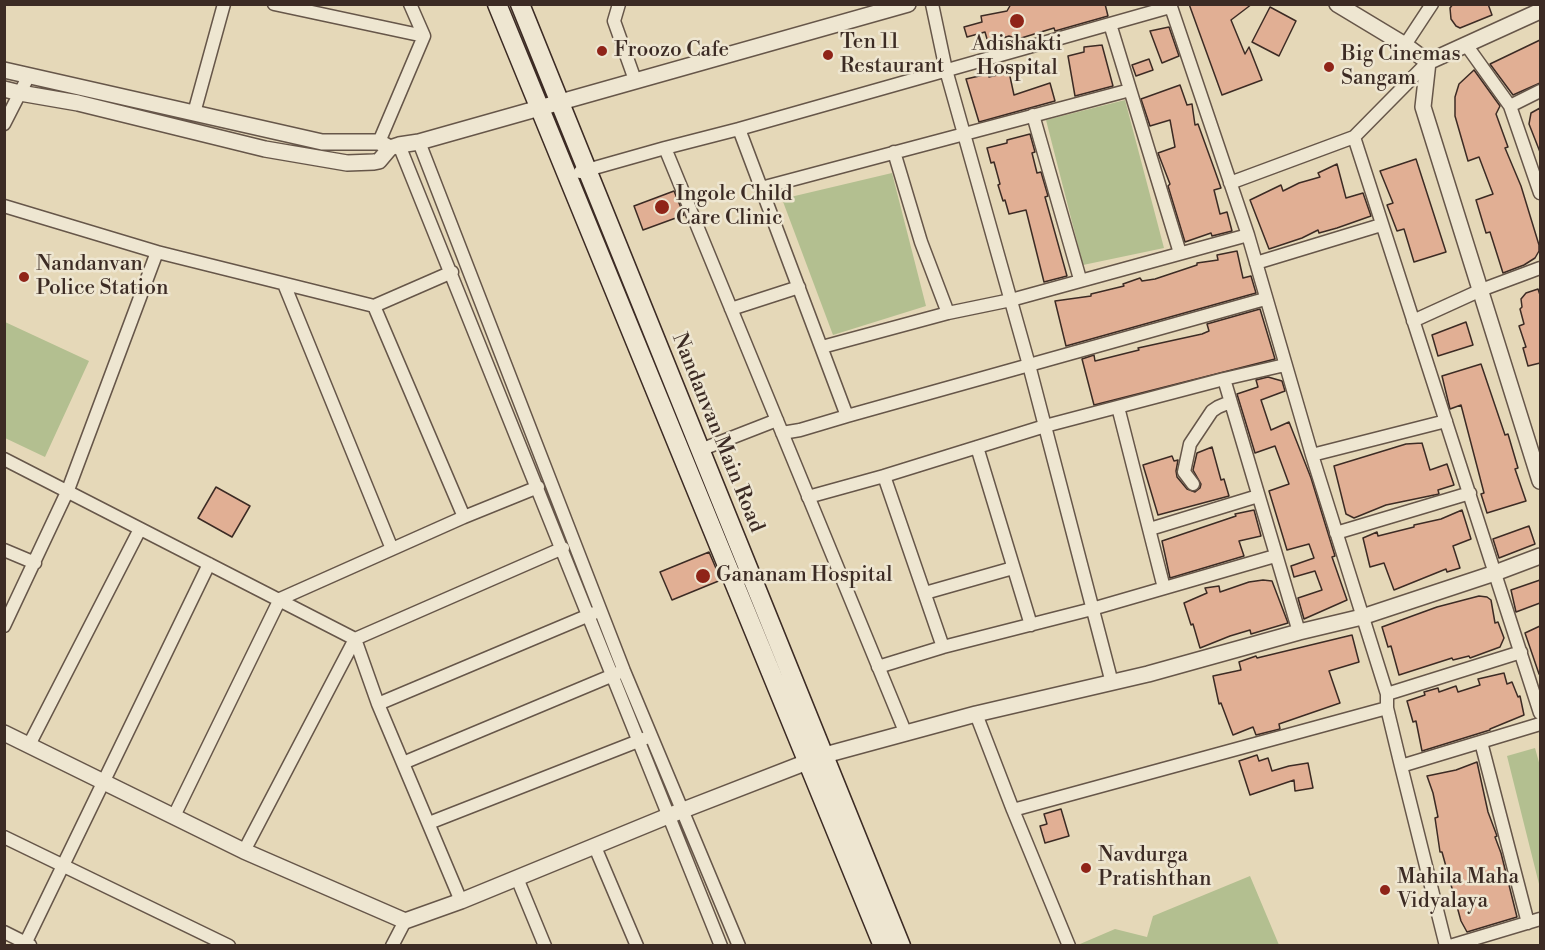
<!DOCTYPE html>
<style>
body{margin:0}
#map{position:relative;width:1545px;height:950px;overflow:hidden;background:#e5d8b8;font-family:"Libre Bodoni",serif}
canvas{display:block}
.frame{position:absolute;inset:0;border:6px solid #3c2b24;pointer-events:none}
</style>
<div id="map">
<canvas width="1545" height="950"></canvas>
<div class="frame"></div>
</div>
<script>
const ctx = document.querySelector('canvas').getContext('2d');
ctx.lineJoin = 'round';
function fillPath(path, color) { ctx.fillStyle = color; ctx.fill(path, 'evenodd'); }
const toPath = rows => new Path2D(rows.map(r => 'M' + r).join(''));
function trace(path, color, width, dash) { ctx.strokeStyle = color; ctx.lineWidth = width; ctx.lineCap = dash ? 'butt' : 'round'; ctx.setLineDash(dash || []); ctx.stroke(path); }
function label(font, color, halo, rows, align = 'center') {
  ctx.font = font + ' "Libre Bodoni",serif'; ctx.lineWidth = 5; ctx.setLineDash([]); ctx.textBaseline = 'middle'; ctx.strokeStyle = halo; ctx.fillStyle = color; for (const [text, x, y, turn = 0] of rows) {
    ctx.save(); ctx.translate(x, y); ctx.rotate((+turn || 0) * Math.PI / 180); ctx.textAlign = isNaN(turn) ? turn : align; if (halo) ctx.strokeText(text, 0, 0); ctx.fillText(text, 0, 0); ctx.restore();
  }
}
fillPath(toPath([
 [1125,100,1164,248,1083,265,1046,120],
 [892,173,926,306,833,335,782,199],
 [5,322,89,361,45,457,5,438],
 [1535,748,1540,766,1540,888,1507,756],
 [1250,876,1279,945,1080,944,1115,929,1147,937,1153,916]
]), '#b3bf90');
const building = toPath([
 [1011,4,1105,4,1108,16,1055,31,1054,28,1018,39,1009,36,997,40,987,39,985,32,967,37,964,27,982,22,981,16,1007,11,1011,4],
 [1189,4,1252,4,1231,20,1245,54,1249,47,1262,80,1222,95,1189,4],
 [1453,4,1488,4,1492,15,1460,28,1456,26,1451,19,1450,8,1453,4],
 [1270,7,1296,21,1279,56,1252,42,1270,7],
 [1169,27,1179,56,1162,63,1150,31,1169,27],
 [1540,40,1540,83,1513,95,1490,64,1540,40],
 [1102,45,1113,86,1075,96,1068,56,1084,52,1084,47,1102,45],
 [1149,59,1153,70,1136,76,1132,65,1149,59],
 [1474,70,1500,106,1496,114,1508,147,1505,148,1521,186,1539,245,1539,251,1535,258,1524,265,1503,273,1490,232,1486,233,1476,200,1493,194,1479,157,1468,161,1455,116,1455,97,1459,84,1474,70],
 [1009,72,1014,95,1050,83,1055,101,979,122,966,79,988,74,989,77,1009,72],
 [1180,85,1187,105,1192,104,1195,125,1198,124,1215,171,1221,188,1214,190,1220,214,1227,212,1232,231,1212,236,1211,233,1185,242,1168,186,1170,184,1158,153,1175,147,1170,120,1150,126,1141,99,1180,85],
 [1540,108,1540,152,1529,124,1531,113,1540,108],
 [1030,134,1035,152,1032,153,1037,173,1041,172,1048,196,1045,197,1067,276,1044,282,1026,210,1009,214,1005,200,1003,201,998,185,1000,184,994,162,991,163,987,148,1007,143,1007,140,1030,134],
 [1416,159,1446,252,1414,262,1404,229,1397,231,1387,205,1393,203,1380,171,1416,159],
 [1337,164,1346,198,1363,193,1371,216,1337,228,1319,233,1318,230,1302,238,1269,249,1250,200,1281,185,1283,191,1299,183,1320,177,1318,173,1337,164],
 [674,191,684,215,643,230,634,206,674,191],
 [1237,251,1243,278,1251,276,1256,293,1066,346,1055,301,1091,296,1091,294,1124,286,1123,284,1140,278,1142,281,1155,279,1197,265,1197,263,1218,260,1217,255,1237,251],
 [1538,289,1540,295,1540,363,1528,366,1523,348,1526,347,1519,326,1524,324,1520,309,1522,307,1521,299,1526,293,1538,289],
 [1260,309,1275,359,1094,405,1082,359,1094,355,1095,361,1139,350,1138,348,1202,334,1209,331,1207,324,1260,309],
 [1466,322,1473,345,1438,356,1432,335,1466,322],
 [1481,364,1505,435,1508,434,1518,468,1515,469,1526,501,1487,513,1481,494,1484,493,1461,405,1450,409,1442,376,1481,364],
 [1268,377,1282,381,1285,391,1261,400,1271,430,1289,422,1311,478,1335,556,1332,557,1347,600,1304,619,1298,598,1322,590,1315,571,1294,577,1291,566,1314,558,1309,544,1287,550,1269,491,1289,484,1275,446,1255,453,1237,394,1258,387,1256,380,1268,377],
 [1422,443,1430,470,1447,464,1454,485,1438,490,1439,494,1386,505,1354,518,1346,514,1334,466,1406,444,1422,443],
 [1212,447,1221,480,1224,479,1229,496,1158,515,1143,465,1172,456,1174,461,1178,460,1176,471,1177,477,1187,489,1195,492,1200,488,1201,484,1193,470,1197,453,1212,447],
 [216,487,250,506,232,537,198,518,216,487],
 [1254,510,1261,536,1239,541,1244,556,1170,578,1162,541,1236,516,1235,514,1254,510],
 [1462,510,1471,539,1453,546,1460,568,1447,572,1446,569,1394,590,1384,563,1370,567,1363,538,1377,532,1378,536,1414,527,1414,525,1441,519,1462,510],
 [1529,526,1535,544,1499,558,1493,539,1529,526],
 [709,552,721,580,672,600,660,572,709,552],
 [1263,580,1272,581,1288,623,1251,634,1250,630,1230,636,1200,648,1193,624,1191,625,1184,603,1207,593,1205,588,1219,586,1220,592,1249,582,1263,580],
 [1540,580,1540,603,1516,612,1511,590,1540,580],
 [1479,596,1487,597,1491,600,1495,623,1498,622,1504,638,1500,647,1470,658,1469,656,1453,660,1452,658,1399,675,1391,646,1388,647,1382,627,1437,607,1479,596],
 [1540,626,1540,674,1539,674,1525,633,1540,626],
 [1352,635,1359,662,1329,671,1340,703,1279,724,1280,729,1256,735,1253,727,1233,735,1221,703,1219,704,1213,676,1241,670,1239,662,1256,656,1257,658,1352,635],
 [1504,673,1507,684,1512,682,1518,697,1520,696,1524,715,1490,729,1490,730,1422,751,1416,721,1413,722,1407,701,1425,695,1424,692,1438,688,1439,692,1456,686,1458,692,1480,685,1478,679,1504,673],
 [1257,755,1259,761,1268,758,1272,771,1289,766,1308,763,1313,788,1295,791,1294,780,1250,795,1239,761,1257,755],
 [1477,762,1488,812,1497,836,1495,837,1501,853,1517,917,1467,932,1461,921,1442,852,1440,852,1435,818,1438,817,1433,793,1427,776,1456,770,1477,762],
 [1061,809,1069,836,1045,843,1040,826,1047,824,1044,814,1061,809]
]);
fillPath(building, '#e1af94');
trace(building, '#3c2b24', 1.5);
const minor = toPath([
 [274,4,424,36,379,142],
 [410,4,424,36],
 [619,4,614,21,635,80],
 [932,4,946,70,1029,365,1112,683],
 [1170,4,1248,235,1312,455,1387,694,1387,708,1401,766,1446,946],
 [1110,24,1180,253],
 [1405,45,1432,4],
 [1467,46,1510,106],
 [1540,91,1510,106,1540,193],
 [194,113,224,4],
 [1033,115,1080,279],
 [4,124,28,77],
 [739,129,1170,7],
 [1354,137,1540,713],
 [419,142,624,671,739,946],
 [399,145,721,946],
 [894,152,921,242,948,313],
 [580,172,665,148],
 [1230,183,1354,137,1428,62],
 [761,188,1130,90],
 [4,206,157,252],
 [1256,263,1381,225],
 [452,272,374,306,464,517],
 [284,284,392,549],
 [731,309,799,287],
 [1413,321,1481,290,1540,268],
 [822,347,948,313,1011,300,1248,235],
 [1224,379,1285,365],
 [1118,407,1164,588],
 [782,433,800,430,847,416],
 [977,447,1031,625],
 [700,450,777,420],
 [1312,455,1446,421],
 [4,459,355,639,244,851],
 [1193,484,1184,472,1190,444,1212,411,1218,407,1230,402],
 [808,497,884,476],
 [1150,529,1258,496],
 [1336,533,1470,493],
 [4,550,35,563],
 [1275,556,1092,609,943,647,884,476,1045,426,1224,379,1299,632],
 [925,593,1013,568],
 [4,626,68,490,157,252,374,306],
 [878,667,943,647],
 [1387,694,1521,652],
 [378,704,594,613],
 [976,714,1013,810,1387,708],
 [906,734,665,148,739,129,847,416,1265,299],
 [1481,742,1528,923],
 [29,745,140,529],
 [403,763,618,673],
 [1401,766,1540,724],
 [1013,810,1069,946],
 [174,816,280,599,464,517,538,487],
 [429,823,646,738],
 [4,837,229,946],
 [595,847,637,946],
 [517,878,545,946],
 [461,901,378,704,355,639,563,548],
 [4,932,30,945],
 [24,946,209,564],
 [392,946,405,921],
 [1450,946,1540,919]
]);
const tertiary = toPath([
 [1337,4,1405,45,1428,62,1423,107,1540,481],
 [1428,62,1540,11],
 [4,70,322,142,379,142,390,148],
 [4,89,20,93,78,103,265,149,347,163,374,162,379,161,390,148,399,145,419,142,908,4],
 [4,733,244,851,405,921,461,901,668,816,825,755,976,714,1148,674,1299,632,1362,617,1495,573,1540,556]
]);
const secondary = toPath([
 [497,4,883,946],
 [520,4,901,946]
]);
trace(minor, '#665649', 15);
trace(tertiary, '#665649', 18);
trace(secondary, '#3c2b24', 21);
trace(minor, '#eee6d1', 12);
trace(tertiary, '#eee6d1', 15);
trace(secondary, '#eee6d1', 18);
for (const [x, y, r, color] of [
 [1017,21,8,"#8f2418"],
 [602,51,6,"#8f2418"],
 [828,55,6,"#8f2418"],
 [1329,67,6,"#8f2418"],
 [662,207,8,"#8f2418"],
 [24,277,6,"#8f2418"],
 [703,576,8,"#8f2418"],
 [1086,868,6,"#8f2418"],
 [1385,890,6,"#8f2418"]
]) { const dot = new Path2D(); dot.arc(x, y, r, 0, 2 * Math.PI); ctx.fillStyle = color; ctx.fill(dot); trace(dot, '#eee6d1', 2); }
label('21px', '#3c2b24', '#eee6d1', [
 ["Ten 11",840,43],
 ["Restaurant",840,67],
 ["Adishakti",1017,45,"center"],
 ["Hospital",1017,69,"center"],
 ["Froozo Cafe",614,51],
 ["Big Cinemas",1341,55],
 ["Sangam",1341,79],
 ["Ingole Child",676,195],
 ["Care Clinic",676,219],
 ["Nandanvan",36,265],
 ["Police Station",36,289],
 ["Gananam Hospital",716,576],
 ["Navdurga",1098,856],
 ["Pratishthan",1098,880],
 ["Mahila Maha",1397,878],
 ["Vidyalaya",1397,902]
], 'left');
label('21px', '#3c2b24', '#eee6d1', [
 ["Nandanvan Main Road",717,433,68]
]);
</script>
